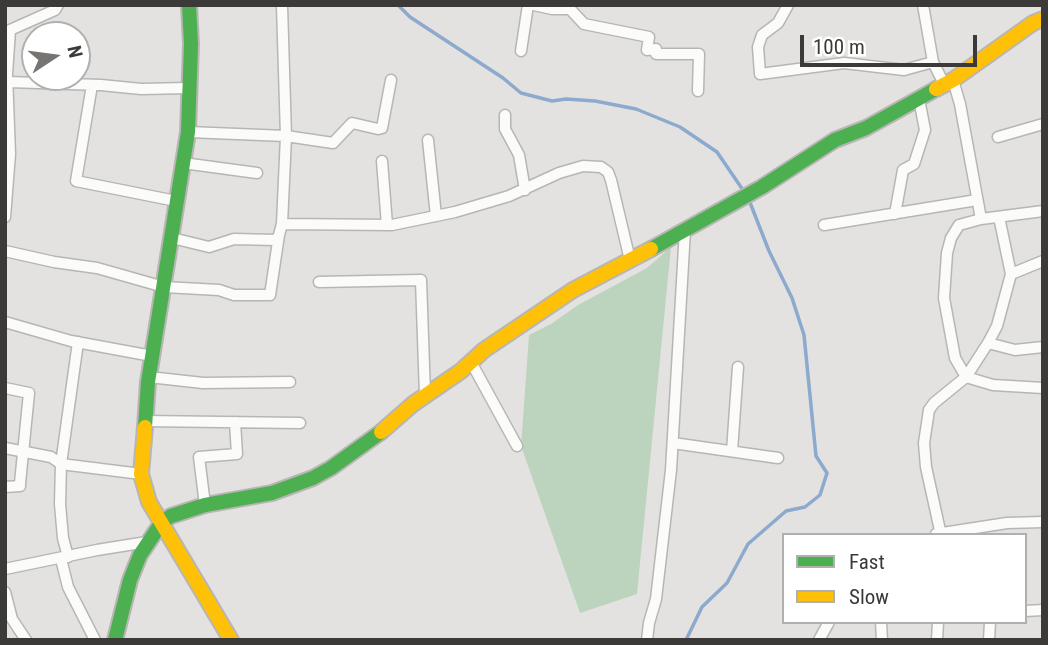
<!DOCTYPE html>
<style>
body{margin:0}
#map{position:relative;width:1048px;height:645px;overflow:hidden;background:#e4e2e0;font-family:"Roboto Condensed",sans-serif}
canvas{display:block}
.frame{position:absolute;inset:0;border:7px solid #3b3a39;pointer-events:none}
.legend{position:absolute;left:782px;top:533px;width:245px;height:91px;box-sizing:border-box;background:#fff;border:2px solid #b1b0b0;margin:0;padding:9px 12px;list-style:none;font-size:21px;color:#3b3a39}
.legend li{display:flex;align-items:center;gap:14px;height:35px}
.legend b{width:35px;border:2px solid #b1b0b0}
.north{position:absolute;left:21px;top:21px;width:70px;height:70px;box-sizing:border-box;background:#fff;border:2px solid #b1b0b0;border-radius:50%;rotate:77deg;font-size:19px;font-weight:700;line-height:28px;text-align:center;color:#3b3a39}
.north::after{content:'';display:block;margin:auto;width:24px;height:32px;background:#767573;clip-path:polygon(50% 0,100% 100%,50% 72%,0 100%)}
.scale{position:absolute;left:800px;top:35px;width:177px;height:32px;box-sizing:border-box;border:4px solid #3b3a39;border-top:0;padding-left:9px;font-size:21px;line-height:24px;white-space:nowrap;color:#3b3a39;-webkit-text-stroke:5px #fff;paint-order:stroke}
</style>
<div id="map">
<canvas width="1048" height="645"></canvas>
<div class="frame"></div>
<ul class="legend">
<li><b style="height:9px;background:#4caf50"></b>Fast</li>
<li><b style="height:9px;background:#ffc107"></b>Slow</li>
</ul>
<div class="north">N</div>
<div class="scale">100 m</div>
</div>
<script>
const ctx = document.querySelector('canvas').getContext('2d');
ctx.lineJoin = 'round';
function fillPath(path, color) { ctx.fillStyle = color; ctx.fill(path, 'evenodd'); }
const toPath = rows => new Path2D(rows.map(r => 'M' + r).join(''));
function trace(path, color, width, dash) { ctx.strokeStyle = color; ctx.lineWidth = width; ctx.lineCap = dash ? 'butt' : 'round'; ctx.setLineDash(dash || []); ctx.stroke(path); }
fillPath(toPath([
 [671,247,637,594,580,613,521,446,529,335,551,324,578,305,647,268]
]), '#bcd4bd');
trace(toPath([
 [398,5,410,17,503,78,521,93,552,101,566,99,595,101,636,109,680,127,717,152,745,193],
 [686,640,702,607,727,583,748,544,786,511,805,507,820,495,827,473,816,456,804,335,792,298,769,251,749,200]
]), '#8ca9ce', 3.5);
const street = toPath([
 [534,5,552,9,570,9,584,24,649,37,647,50,656,49,656,54,699,54,698,91],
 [788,5,778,23,762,35,758,47,760,74,844,63,904,70,933,62,944,84],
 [923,5,933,62],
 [10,30,55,10,58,5],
 [521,51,528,5],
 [953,80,960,104,981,219],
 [8,82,101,85,141,89,188,88],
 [92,85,76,181,176,201],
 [505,115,505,129,519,155,525,190],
 [188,132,286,136,333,143,352,123,378,129,382,128,391,80],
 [998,137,1043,124],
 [428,140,436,216],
 [382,161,387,225],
 [183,163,257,173],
 [1043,211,981,219,959,225,951,238,947,253,944,298,955,358,966,377,993,385,1043,388],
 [895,214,903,170,914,164,925,130,919,99],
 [5,217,10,154,7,74,10,30],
 [999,217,1011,274],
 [282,224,286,136,282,6],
 [824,225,977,200],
 [172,238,209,247,234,239,276,240,279,235,282,224,392,225,455,212,509,196,559,173,583,166,601,167,608,172,611,180,630,260],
 [5,251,54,262,97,268,164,287,219,290,234,295,270,295,279,235],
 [319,282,421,280,425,395],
 [5,322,71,341,152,356],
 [988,343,1015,350,1043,347],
 [471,362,517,446],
 [149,377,203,383,290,382],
 [5,388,29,393,20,483,20,486,5,487],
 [144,421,300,423],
 [673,443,778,458],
 [5,448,51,457,61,464,141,474],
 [732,451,738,367],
 [205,505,199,457,237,454,235,422],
 [936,534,1007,523,1043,522],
 [941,535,926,467,924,443,929,410,934,403,966,377,988,343,997,326,1011,274,1043,261],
 [68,557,63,538,60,504,61,464,78,342],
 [61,559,68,587,95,640],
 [5,569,97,550,147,542],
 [5,592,12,619,26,640],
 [1025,611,1043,610],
 [881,622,882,640],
 [647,640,649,623,656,599,671,470,685,230],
 [819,640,829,622],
 [937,640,938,622],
 [989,640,990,622]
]);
const fast = toPath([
 [651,249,762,187,835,140,866,128,936,89],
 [145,427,148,382,188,132,191,44,189,5],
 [115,640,130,580,140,555,162,522,171,516,205,505,272,493,313,478,331,468,381,432]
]);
const slow = toPath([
 [936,89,953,80,1033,23,1043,19],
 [145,427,141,474,149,502,231,640],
 [381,432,413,404,461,371,484,350,573,290,651,249]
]);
trace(street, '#b7b6b5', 13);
trace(fast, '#b7b6b5', 18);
trace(slow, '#b7b6b5', 18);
trace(street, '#fbfbfa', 10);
trace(fast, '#4caf50', 14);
trace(slow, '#ffc107', 14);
</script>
